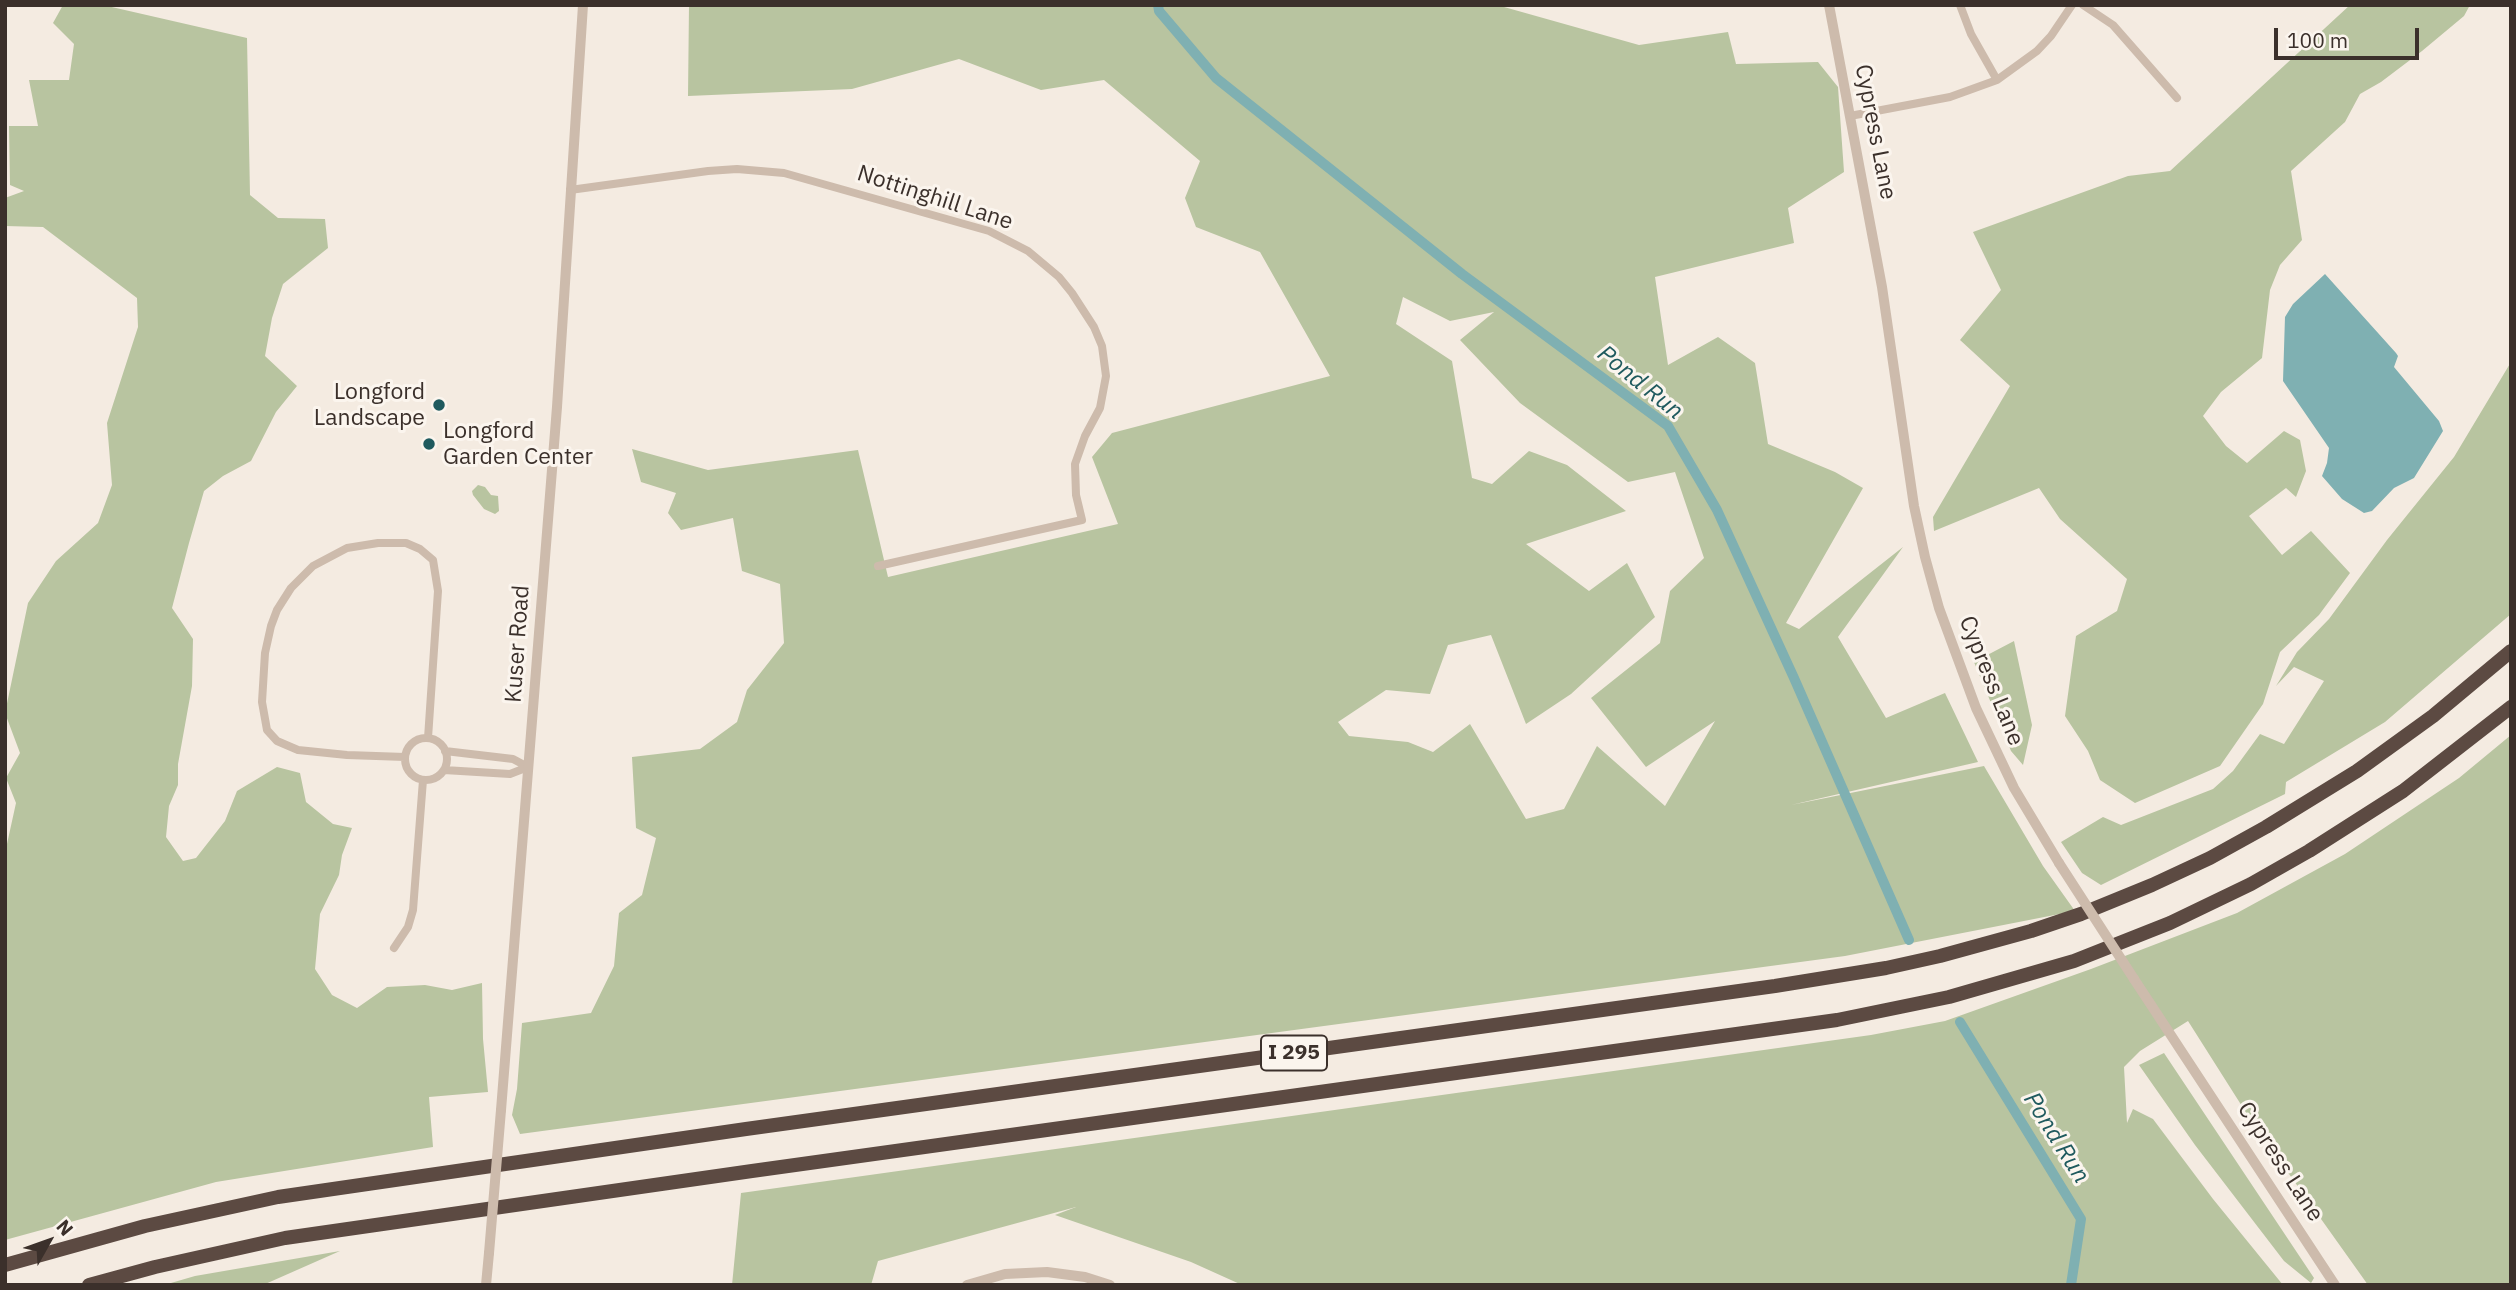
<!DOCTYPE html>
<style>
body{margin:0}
#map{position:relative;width:2516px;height:1290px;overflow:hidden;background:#f4ebe1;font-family:"IBM Plex Sans",sans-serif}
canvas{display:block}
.frame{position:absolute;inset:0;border:7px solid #3b302b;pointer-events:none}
.north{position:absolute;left:14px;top:1206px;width:70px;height:70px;-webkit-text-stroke:5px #fbf5ee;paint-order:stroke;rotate:50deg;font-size:19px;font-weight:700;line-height:28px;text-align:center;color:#3b302b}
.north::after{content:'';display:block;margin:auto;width:24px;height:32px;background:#3b302b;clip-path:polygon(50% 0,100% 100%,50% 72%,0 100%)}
.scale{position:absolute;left:2274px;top:28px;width:145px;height:32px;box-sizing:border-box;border:4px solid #3b302b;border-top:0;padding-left:9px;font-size:21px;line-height:24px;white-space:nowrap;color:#3b302b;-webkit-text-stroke:5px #fbf5ee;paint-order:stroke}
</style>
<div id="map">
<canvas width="2516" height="1290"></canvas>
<div class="frame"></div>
<div class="north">N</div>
<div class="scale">100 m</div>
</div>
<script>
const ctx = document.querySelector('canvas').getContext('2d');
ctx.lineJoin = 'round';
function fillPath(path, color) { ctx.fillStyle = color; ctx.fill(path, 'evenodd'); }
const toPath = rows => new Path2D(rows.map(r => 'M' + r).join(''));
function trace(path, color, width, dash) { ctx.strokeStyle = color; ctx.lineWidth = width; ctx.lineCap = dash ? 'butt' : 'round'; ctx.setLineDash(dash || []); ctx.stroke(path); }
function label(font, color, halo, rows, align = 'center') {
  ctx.font = font + ' "IBM Plex Sans",sans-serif'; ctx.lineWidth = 6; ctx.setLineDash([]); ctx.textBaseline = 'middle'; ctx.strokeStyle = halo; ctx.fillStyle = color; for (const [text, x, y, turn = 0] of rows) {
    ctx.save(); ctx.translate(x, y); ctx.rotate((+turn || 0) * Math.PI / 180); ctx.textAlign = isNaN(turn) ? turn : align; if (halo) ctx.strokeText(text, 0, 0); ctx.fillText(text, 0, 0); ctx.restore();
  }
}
fillPath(toPath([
 [63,5,103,5,247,38,250,195,278,218,325,219,328,248,283,284,272,318,265,356,297,386,276,412,251,461,223,476,204,491,189,543,172,608,193,639,192,686,178,764,178,785,169,806,166,837,183,861,196,858,225,821,237,791,277,767,300,773,306,802,333,824,352,828,342,855,339,875,320,914,315,969,332,995,357,1008,387,987,425,985,452,990,482,983,483,1039,488,1092,429,1097,433,1147,216,1182,5,1240,5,853,16,803,6,778,20,753,5,713,28,603,56,561,98,523,112,485,107,423,138,327,137,298,43,227,5,226,5,198,24,191,10,185,9,126,38,126,29,80,69,80,74,44,53,23],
 [689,5,1497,5,1639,45,1728,32,1736,64,1818,62,1838,87,1844,172,1788,208,1794,243,1655,277,1668,365,1718,337,1755,363,1768,444,1835,472,1863,488,1786,623,1799,629,1903,547,1838,637,1886,718,1945,693,1978,762,1791,805,1984,766,2043,866,2075,911,1845,956,520,1134,512,1115,517,1089,522,1023,591,1013,614,966,619,913,642,895,656,838,636,828,632,757,700,749,737,722,747,690,784,643,780,584,742,571,733,518,681,530,668,513,676,493,641,482,632,449,708,470,858,450,888,577,1118,524,1092,457,1112,433,1330,376,1260,252,1196,227,1185,198,1200,161,1104,80,1041,90,959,59,852,89,688,96],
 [1403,297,1450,321,1494,312,1460,340,1520,403,1628,482,1675,472,1704,558,1670,591,1660,643,1591,698,1646,767,1715,721,1665,806,1597,746,1564,809,1526,819,1470,724,1433,752,1408,742,1349,736,1338,722,1386,690,1430,694,1448,645,1491,635,1526,724,1571,694,1655,617,1627,563,1589,591,1526,544,1626,511,1567,465,1529,451,1492,484,1472,478,1452,361,1396,324],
 [2350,5,2470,5,2464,16,2422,51,2381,82,2360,94,2345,122,2291,171,2302,240,2280,265,2270,290,2262,358,2221,392,2203,416,2226,446,2247,463,2284,431,2300,440,2306,471,2296,497,2286,488,2249,516,2282,555,2311,531,2350,573,2319,615,2280,652,2263,704,2220,766,2135,803,2100,780,2088,751,2065,716,2076,636,2117,611,2127,579,2060,519,2039,488,1934,531,1933,517,2010,386,1960,340,2001,290,1973,232,2128,176,2170,171],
 [2511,362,2511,614,2385,722,2286,782,2285,794,2101,885,2082,873,2061,842,2103,817,2121,825,2213,789,2233,771,2260,734,2284,744,2324,681,2294,667,2276,686,2297,652,2329,619,2387,540,2454,457],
 [478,485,485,487,491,495,498,496,499,511,495,514,484,509,473,495,472,491],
 [2014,641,2032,725,2023,765,2011,751,1974,662],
 [2511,735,2511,1285,2368,1285,2252,1122,2188,1021,2140,1051,2124,1067,2127,1123,2133,1109,2153,1119,2213,1199,2283,1285,1242,1285,1191,1262,1055,1215,1076,1207,878,1261,871,1285,732,1285,741,1193,1871,1035,1945,1021,2091,969,2237,913,2345,854,2459,778],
 [2164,1053,2314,1278,2311,1283,2284,1261,2195,1145,2139,1065],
 [340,1251,263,1285,164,1285,195,1276]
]), '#b8c4a0');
fillPath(toPath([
 [2325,274,2396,353,2398,356,2394,367,2439,421,2443,431,2414,478,2394,488,2372,511,2364,513,2342,499,2322,476,2327,463,2329,448,2283,381,2285,317,2293,304]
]), '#7fb0b2');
trace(toPath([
 [1158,5,1159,11,1216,78,1462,274,1668,426,1717,510,1794,678,1909,940],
 [1960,1022,2081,1219,2071,1285]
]), '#7fb0b2', 10);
trace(toPath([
 [1960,5,1971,34,1997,80],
 [2083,5,2113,25,2177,98],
 [1850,116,1950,97,1997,80,2037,51,2051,36,2072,5],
 [570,190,708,171,737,169,784,173,989,231,1028,251,1059,277,1072,293,1094,327,1102,346,1106,376,1100,408,1085,436,1075,464,1076,495,1082,520,878,566],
 '405 759a21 21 0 1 1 42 0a21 21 0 1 1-42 0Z',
 [445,751,513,759,528,767],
 [405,757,347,755,298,750,277,741,267,730,262,702,265,653,271,626,277,610,291,588,313,566,347,548,378,543,406,543,420,549,433,560,438,591,428,738],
 [444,770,510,774,528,767],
 [394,948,408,927,413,910,423,780]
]), '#cdbbac', 8);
trace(toPath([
 [1829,5,1882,287,1914,506,1925,557,1939,608,1976,708,2014,788,2059,863],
 [2134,979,2335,1285],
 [501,1110,557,407,583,5],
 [486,1285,489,1253],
 [967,1285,1005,1274,1047,1272,1085,1277,1110,1285]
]), '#cdbbac', 10);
trace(toPath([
 [5,1265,145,1226,278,1197,746,1129,1775,986,1886,968,1940,956,2031,931,2081,914,2152,885,2210,858,2266,827,2357,771,2433,716,2511,651],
 [89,1285,155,1267,285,1238,752,1171,1837,1020,1949,997,2074,961,2170,923,2251,884,2309,851,2403,791,2511,707]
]), '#5c4a42', 14);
trace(toPath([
 [2059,863,2134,979],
 [489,1253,501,1110]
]), '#cdbbac', 10);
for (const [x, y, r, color] of [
 [439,405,7,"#1f5a5e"],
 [429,444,7,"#1f5a5e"]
]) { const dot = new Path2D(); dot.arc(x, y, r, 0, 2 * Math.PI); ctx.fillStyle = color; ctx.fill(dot); trace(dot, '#fbf5ee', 2.5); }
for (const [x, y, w] of [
 [1294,1053,66]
]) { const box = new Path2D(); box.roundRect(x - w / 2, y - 17.5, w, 35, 5); ctx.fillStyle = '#fbf5ee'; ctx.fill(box); trace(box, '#3b302b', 2); }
label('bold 21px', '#3b302b', null, [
 ["I 295",1294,1053]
]);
label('23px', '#3b302b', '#fbf5ee', [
 ["Cypress Lane",1875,132,79],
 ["Nottinghill Lane",935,198,18],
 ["Kuser Road",518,644,-86],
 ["Cypress Lane",1991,681,68],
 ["Cypress Lane",2280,1162,57]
]);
label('23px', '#3b302b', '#fbf5ee', [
 ["Longford",425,392],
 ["Landscape",425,418],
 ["Longford",443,431,"left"],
 ["Garden Center",443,457,"left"]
], 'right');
label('italic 24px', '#1f5a5e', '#fbf5ee', [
 ["Pond Run",1640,383,39],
 ["Pond Run",2056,1138,58]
]);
</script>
